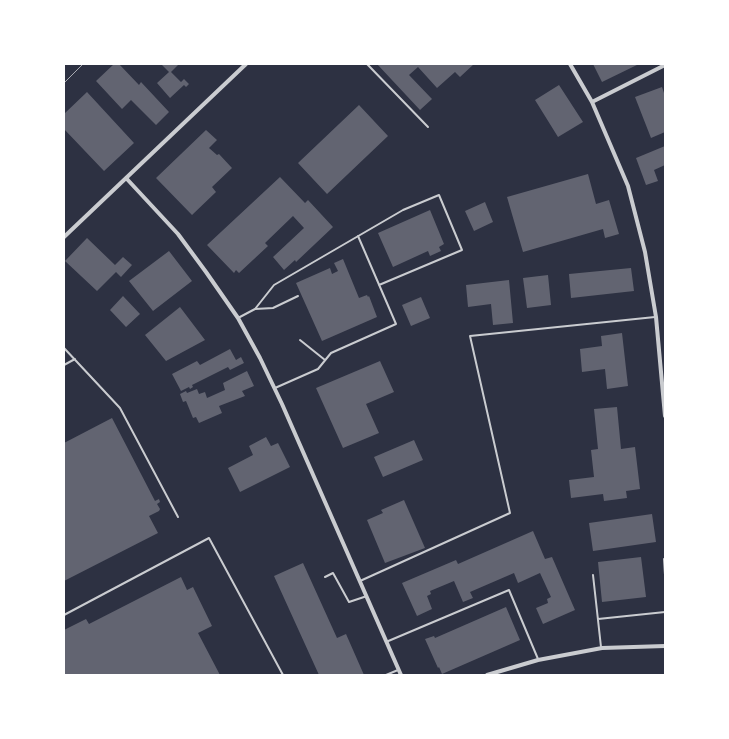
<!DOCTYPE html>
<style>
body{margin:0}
#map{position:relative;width:729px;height:739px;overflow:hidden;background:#2d3142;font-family:Helvetica,sans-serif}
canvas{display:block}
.frame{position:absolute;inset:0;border:65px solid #fff;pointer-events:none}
</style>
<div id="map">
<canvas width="729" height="739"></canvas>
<div class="frame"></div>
</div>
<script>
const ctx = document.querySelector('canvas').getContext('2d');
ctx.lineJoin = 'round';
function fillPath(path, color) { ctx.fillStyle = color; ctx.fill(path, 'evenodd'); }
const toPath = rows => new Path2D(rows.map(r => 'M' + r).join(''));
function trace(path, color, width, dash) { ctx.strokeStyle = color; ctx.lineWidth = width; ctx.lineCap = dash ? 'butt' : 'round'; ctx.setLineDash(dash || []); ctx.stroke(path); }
fillPath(toPath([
 [114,64,119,64,139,85,141,82,169,112,156,125,131,100,122,109,96,81],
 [161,64,179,64,171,72,181,82,184,79,189,84,186,87,184,85,170,98,157,83,169,72],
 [377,64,474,64,460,77,455,72,437,88,418,67,409,75,432,99,420,110],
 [593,64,639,64,602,82],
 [559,85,583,122,558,137,535,100],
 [662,87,665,96,665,132,651,138,635,97],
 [87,92,134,143,104,171,64,129,64,114],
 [359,105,388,136,327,194,298,163],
 [206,130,217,140,209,148,217,155,219,154,232,168,212,187,216,192,192,215,156,178],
 [665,146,665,165,654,170,658,181,646,185,636,158],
 [588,174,596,204,609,200,619,234,605,238,603,229,523,252,507,197],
 [280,177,305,203,308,200,333,227,296,262,295,260,284,270,273,257,304,228,293,216,265,243,268,246,239,273,236,270,234,273,207,245],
 [485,202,493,222,474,231,465,211],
 [430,210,444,244,439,247,441,251,430,256,428,251,393,267,378,233],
 [87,238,115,265,123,257,132,265,121,277,116,272,97,291,65,261],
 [169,251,192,281,153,311,129,281],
 [343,259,359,298,367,295,368,297,369,296,377,317,322,341,296,283,330,268,332,274,338,271,334,263],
 [631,268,634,291,571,298,569,274],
 [548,275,551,305,527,308,523,278],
 [509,280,513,323,493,325,491,304,468,307,466,285],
 [123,296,140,314,126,327,110,310],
 [421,297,430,318,411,326,402,305],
 [180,307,205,340,166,361,145,335],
 [622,333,628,386,607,389,605,369,582,372,580,349,602,346,601,336],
 [230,349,236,360,241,357,244,363,230,370,228,367,192,385,193,387,190,389,189,387,181,391,172,374,197,361,200,365],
 [380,361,394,392,366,404,379,433,343,448,316,388],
 [247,371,254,386,242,391,245,396,219,406,222,413,199,423,196,417,193,418,186,401,183,402,180,394,186,391,187,393,197,389,199,394,205,392,207,398,225,390,223,383],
 [617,407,621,449,635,447,640,489,626,491,627,498,604,501,603,494,571,498,569,480,594,477,591,450,598,449,594,409],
 [112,418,155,501,159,499,160,502,157,504,160,509,159,511,149,516,158,533,64,581,64,443],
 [266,437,271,446,278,443,290,467,240,492,228,468,253,455,249,446],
 [414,440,423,460,383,477,374,457],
 [404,500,425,548,385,563,367,520,383,513,381,510],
 [652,514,656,542,593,551,589,523],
 [533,531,545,559,552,557,575,610,543,624,536,608,548,603,547,599,551,597,540,573,518,583,514,573,470,592,473,598,463,602,454,581,430,591,431,594,427,596,432,609,417,616,402,583,456,560,458,564],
 [641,557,646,597,602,602,598,562],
 [303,563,337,638,346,634,364,675,319,675,274,576],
 [181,577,187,590,193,587,212,626,198,633,220,675,64,675,64,630,86,619,89,624],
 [506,607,520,640,442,674,439,667,438,668,425,639,434,636,435,638]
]), '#626471');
trace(toPath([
 [367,64,428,127],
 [255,309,273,308,298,296],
 [238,318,255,309,274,285,403,210,439,195,462,250,379,285],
 [300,340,325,360],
 [64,348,120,408,178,517],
 [64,365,75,359],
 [275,388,318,369,331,353,396,324,358,236],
 [664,559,665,575],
 [593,575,601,647],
 [325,577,333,573,349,602,367,596],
 [360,581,510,513,470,336,655,317],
 [64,615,209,538,283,675],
 [598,619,665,612],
 [386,642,509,590,538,659],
 [386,675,398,670]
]), '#caccd0', 2);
trace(toPath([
 [570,64,592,102,628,186,645,252,656,317,665,416],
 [592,102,665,65],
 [126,178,178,234,206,272,238,318,260,358,282,404,401,675],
 [64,237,246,64],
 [487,675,538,660,602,648,665,646]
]), '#caccd0', 4);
trace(toPath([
 [64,83,83,64]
]), '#abadb3', 1);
</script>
